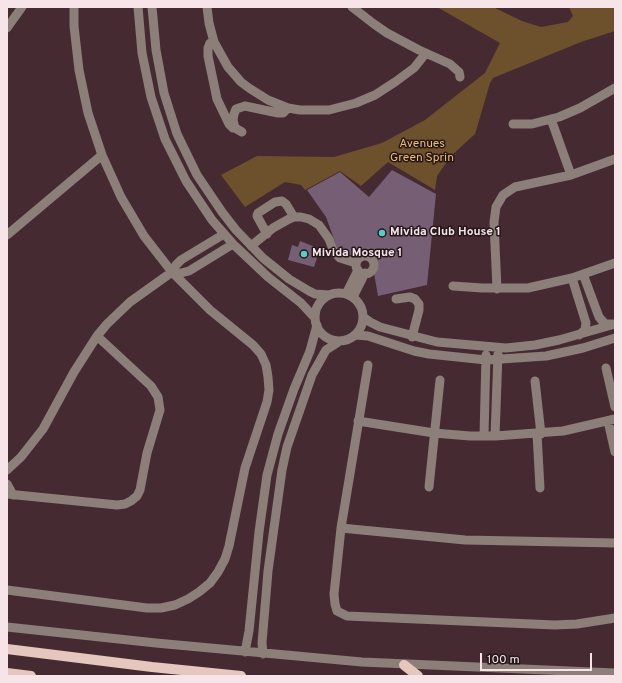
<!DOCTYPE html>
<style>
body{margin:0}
#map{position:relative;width:622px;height:683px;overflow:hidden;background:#462a32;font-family:Overpass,sans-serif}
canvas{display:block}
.frame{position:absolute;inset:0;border:8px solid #f7e4e8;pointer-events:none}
.scale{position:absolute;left:480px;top:653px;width:112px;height:18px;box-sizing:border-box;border:2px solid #f7e4e8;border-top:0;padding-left:5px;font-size:12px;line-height:14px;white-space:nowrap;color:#f7e4e8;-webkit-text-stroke:3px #24171a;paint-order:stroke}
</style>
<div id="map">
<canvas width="622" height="683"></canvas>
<div class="frame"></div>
<div class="scale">100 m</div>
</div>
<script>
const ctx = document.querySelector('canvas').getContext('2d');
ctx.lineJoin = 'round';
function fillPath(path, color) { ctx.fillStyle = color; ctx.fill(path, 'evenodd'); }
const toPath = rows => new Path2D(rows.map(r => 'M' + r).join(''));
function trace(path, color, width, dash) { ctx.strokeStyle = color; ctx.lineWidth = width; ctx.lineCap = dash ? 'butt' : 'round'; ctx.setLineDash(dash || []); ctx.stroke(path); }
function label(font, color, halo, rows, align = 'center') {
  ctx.font = font + ' Overpass,sans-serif'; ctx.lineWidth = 3; ctx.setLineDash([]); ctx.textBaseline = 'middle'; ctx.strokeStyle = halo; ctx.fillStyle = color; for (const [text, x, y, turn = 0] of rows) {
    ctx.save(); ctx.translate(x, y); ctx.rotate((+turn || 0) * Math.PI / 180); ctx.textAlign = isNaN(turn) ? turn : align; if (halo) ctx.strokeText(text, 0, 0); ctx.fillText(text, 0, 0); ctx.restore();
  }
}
fillPath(toPath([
 [437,7,493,7,522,21,541,27,568,22,573,16,569,7,615,7,615,31,581,42,493,78,490,83,475,134,451,156,437,176,435,190,388,162,361,186,340,171,305,190,301,185,285,182,245,207,221,175,257,156,334,157,382,143,425,120,485,73,500,43]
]), '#6d512c');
fillPath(toPath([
 [392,170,436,194,427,285,378,296,374,273,375,259,364,253,353,256,338,250,326,217,307,190,340,172,369,197],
 [300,241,315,247,315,250,319,252,314,267,288,260,292,245,298,247]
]), '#765f74');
trace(toPath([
 [138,7,142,53,151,97,165,139,186,181,212,220,233,244,268,277,301,303,315,318],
 [152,7,156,50,164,93,177,134,197,175,222,212,236,230,263,258,289,279,309,291,315,294,329,295],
 [207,7,209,23,214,42,228,67,241,82,249,88,268,100,288,108,300,110,329,110,356,103,375,95,395,82,414,68,426,53],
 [352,7,374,24,387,33,419,50,450,64,459,72,460,77],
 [7,28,22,7],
 [214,42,210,43,208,48,208,56,217,99,229,124,233,128,235,128,242,132],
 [551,119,571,175],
 [513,124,532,124,559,117,580,108,615,88],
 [235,128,233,120,234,114,236,109,245,106,278,113,283,113,288,108],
 [267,234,257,216,258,213,275,202,282,201,286,204,294,217],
 [7,235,102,155],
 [251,246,273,228,289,219,294,217,301,217,309,219,319,225,329,239,334,252,340,258,356,263],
 '356 265a9 9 0 1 1 18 0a9 9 0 1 1-18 0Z',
 [172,272,181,273,189,271,233,244],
 [583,274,599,317,605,324,613,324],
 [572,278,586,323,585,330,579,335],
 [453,286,482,288,528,288,572,278,615,263],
 [497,289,494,222,496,207,503,195,515,187,571,175,615,159],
 '315 317a24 24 0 1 1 48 0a24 24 0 1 1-48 0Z',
 [346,294,358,270],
 [353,297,365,273],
 [396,299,410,297,415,299,419,304,419,310,412,337],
 [363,317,370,322,380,327,437,342,506,348,535,345,559,340,615,324],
 [355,335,368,336,414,351,429,354,486,360,546,356,583,348,615,338],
 [368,365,341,528,334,594,335,604,337,611,347,616,555,625,577,624,615,618],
 [606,368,615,407],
 [535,381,541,434],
 [358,421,434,433,470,436,495,436,563,431,615,419],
 [608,421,615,452],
 [537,434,540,488],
 [484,436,486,355],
 [495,436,498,354],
 [7,470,21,457,43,429,74,372,97,336,107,324,130,302,172,272,176,265,181,260,224,234],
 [7,484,13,495],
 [429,487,440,380],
 [7,494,117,505,125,504,131,501,137,496,140,490,147,453,160,410,158,397,151,386,97,336],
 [341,528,465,540,615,543],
 [7,590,147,608,161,608,175,605,188,599,199,592,210,583,218,572,225,559,229,546,245,468,267,402,269,390,268,377,266,365,261,354,253,345,210,310,172,272,144,236,121,197,102,155,88,113,79,70,74,26,74,7],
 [7,627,156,643,362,662,615,673],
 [245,652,249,631,259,532,267,475,278,434,294,389,310,351,317,325],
 [263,654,262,643,268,571,282,470,287,447,312,375,326,350,340,341]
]), '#8c7e79', 9);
trace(toPath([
 [7,649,152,667,241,676],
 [404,665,418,676],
 [7,673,31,676]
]), '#e5c7be', 10);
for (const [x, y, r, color] of [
 [382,233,4,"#55cec5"],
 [304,254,4,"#55cec5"]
]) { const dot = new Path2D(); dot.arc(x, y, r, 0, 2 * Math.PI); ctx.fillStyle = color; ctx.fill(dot); trace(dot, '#24171a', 1.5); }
label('12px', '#f2bb73', '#24171a', [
 ["Avenues",422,145],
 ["Green Sprin",422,159]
]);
label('bold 12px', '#f7e4e8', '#24171a', [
 ["Mivida Club House 1",390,233],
 ["Mivida Mosque 1",312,254]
], 'left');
</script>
